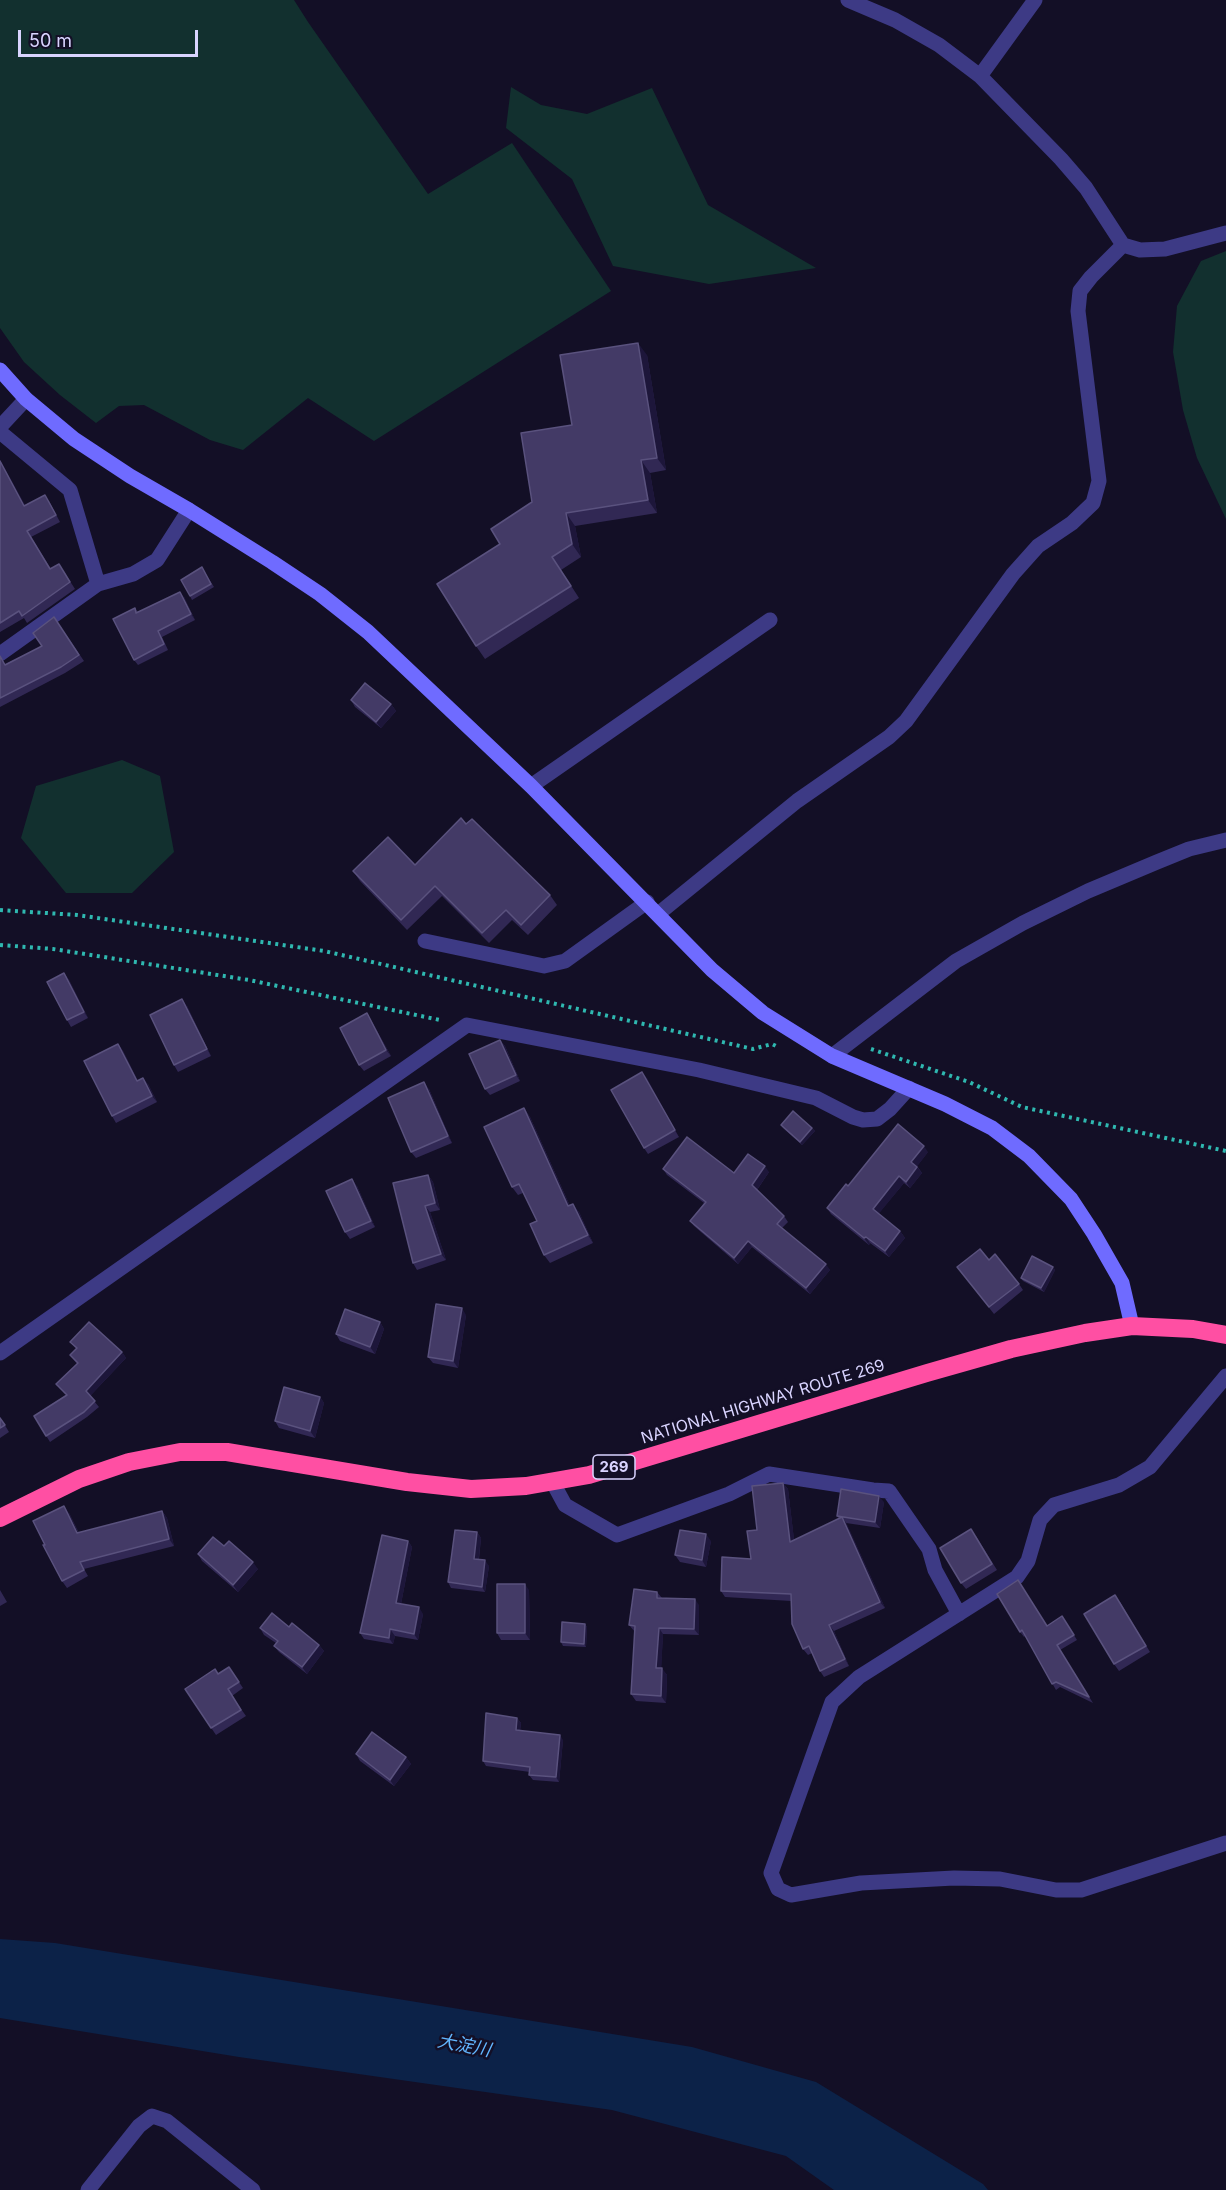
<!DOCTYPE html>
<meta charset="utf-8">
<style>
body{margin:0}
#map{position:relative;width:1226px;height:2190px;overflow:hidden;background:#130f26;font-family:Inter,sans-serif}
canvas{display:block}
.scale{position:absolute;left:18px;top:30px;width:180px;height:27px;box-sizing:border-box;border:3px solid #d9d4ff;border-top:0;padding-left:8px;font-size:18px;line-height:21px;white-space:nowrap;color:#d9d4ff;-webkit-text-stroke:4px #130f26;paint-order:stroke}
</style>
<div id="map">
<canvas width="1226" height="2190"></canvas>
<div class="scale">50 m</div>
</div>
<script>
const ctx = document.querySelector('canvas').getContext('2d');
ctx.lineJoin = 'round';
function fillPath(path, color) { ctx.fillStyle = color; ctx.fill(path, 'evenodd'); }
const toPath = rows => new Path2D(rows.map(r => 'M' + r).join(''));
function trace(path, color, width, dash) { ctx.strokeStyle = color; ctx.lineWidth = width; ctx.lineCap = dash ? 'butt' : 'round'; ctx.setLineDash(dash || []); ctx.stroke(path); }
function label(font, color, halo, rows, align = 'center') {
  ctx.font = font + ' Inter,"Noto Sans JP",sans-serif'; ctx.lineWidth = 5; ctx.setLineDash([]); ctx.textBaseline = 'middle'; ctx.strokeStyle = halo; ctx.fillStyle = color; for (const [text, x, y, turn = 0] of rows) {
    ctx.save(); ctx.translate(x, y); ctx.rotate((+turn || 0) * Math.PI / 180); ctx.textAlign = isNaN(turn) ? turn : align; if (halo) ctx.strokeText(text, 0, 0); ctx.fillText(text, 0, 0); ctx.restore();
  }
}
fillPath(toPath([
 [0,0,294,0,308,22,428,194,512,143,611,291,374,441,308,398,243,450,210,440,144,405,119,406,96,423,60,395,24,362,0,328],
 [511,87,541,105,587,114,652,88,708,205,816,268,709,284,613,266,572,179,506,128],
 [1226,251,1226,519,1197,458,1183,410,1173,352,1177,306,1201,261],
 [122,760,160,776,174,852,132,893,66,893,21,838,36,786]
]), '#12302f');
fillPath(toPath([
 [0,1939,55,1943,692,2047,816,2082,983,2184,988,2190,834,2190,786,2156,612,2110,239,2057,0,2018]
]), '#0c2248');
trace(toPath([
 [0,910,77,915,324,951,753,1049,772,1044,776,1046],
 [0,945,53,949,249,980,440,1020],
 [871,1049,969,1082,1022,1107,1226,1151]
]), '#2fb8b0', 4, [3, 4.5]);
trace(toPath([
 [848,0,895,20,939,45,980,76,1061,159,1086,188,1123,245,1140,250,1165,249,1226,233],
 [980,76,1035,0],
 [0,427,26,399],
 [0,432,70,490,98,584,133,574,157,560,189,510],
 [0,654,98,584],
 [531,786,770,620],
 [658,914,797,801,889,737,906,721,1013,574,1038,546,1072,523,1093,503,1099,481,1078,311,1080,291,1091,277,1123,245],
 [425,941,544,966,565,961,647,902],
 [832,1056,956,961,1023,923,1088,891,1157,862,1189,849,1226,840],
 [0,1353,467,1025,699,1070,816,1098,853,1117,863,1120,877,1119,890,1109,909,1088],
 [1226,1376,1150,1467,1119,1485,1054,1505,1040,1520,1028,1561,1017,1577,859,1677,832,1702,771,1873,778,1889,791,1895,861,1883,954,1878,1000,1879,1056,1890,1081,1890,1226,1843],
 [552,1481,565,1505,617,1535,729,1494,769,1474,873,1490,889,1491,929,1549,935,1570,959,1614],
 [88,2190,139,2126,152,2116,167,2121,253,2190]
]), '#3d3a85', 15);
trace(toPath([
 [0,370,26,399,74,439,130,476,189,510,272,562,320,594,368,632,531,786,712,970,763,1013,832,1056,945,1104,992,1128,1029,1156,1071,1199,1094,1234,1122,1283,1132,1326]
]), '#6f6bff', 15);
trace(toPath([
 [0,1518,79,1479,129,1462,180,1452,227,1452,407,1482,471,1489,526,1486,589,1475,927,1373,1011,1349,1085,1333,1132,1326,1193,1329,1226,1335]
]), '#ff4fa3', 18);
fillPath(toPath([
 [647,355,666,470,650,473,657,513,575,526,581,557,561,570,579,598,485,659,476,646,500,544,532,502,572,425],
 [0,460,25,506,49,501,60,522,31,537,51,569,59,564,75,589,27,623,24,618,0,632],
 [204,571,214,587,192,600,190,596],
 [184,597,195,620,162,637,168,650,138,665,134,660,135,608,138,612],
 [54,617,84,661,65,673,0,707,0,656,5,664,42,646],
 [351,700,391,704,396,711,381,728,355,707],
 [415,865,550,895,557,905,528,935,512,920,489,943,442,896,407,930,360,881,353,871],
 [64,973,69,980,88,1018,71,1027,67,1020],
 [187,1006,211,1056,178,1072,174,1065],
 [371,1020,391,1056,364,1071,359,1065],
 [500,1040,505,1046,520,1081,490,1095,485,1089],
 [118,1044,123,1051,138,1081,148,1084,157,1102,116,1123,112,1116],
 [642,1072,679,1137,648,1154,644,1148],
 [429,1089,452,1143,416,1158,411,1152],
 [524,1108,530,1117,570,1206,579,1212,593,1243,550,1263,544,1255,537,1221,523,1193,518,1195,512,1187],
 [781,1125,812,1128,815,1131,802,1145,783,1128],
 [928,1152,917,1166,922,1173,910,1188,904,1183,878,1214,900,1231,905,1238,889,1257,870,1243,869,1245,831,1214,827,1208,848,1186],
 [663,1169,734,1173,769,1172,757,1190,784,1216,788,1222,782,1228,830,1270,810,1294,752,1247,738,1264,694,1226,690,1221,704,1203,667,1175],
 [428,1175,433,1182,440,1210,430,1212,446,1260,417,1270,413,1263],
 [357,1186,375,1227,350,1239,345,1232],
 [989,1260,1019,1284,1023,1290,994,1314,957,1267],
 [1053,1267,1055,1270,1044,1292,1023,1281,1021,1278],
 [466,1315,458,1368,433,1363,428,1357],
 [380,1322,384,1329,375,1354,340,1341,336,1334],
 [70,1342,122,1352,126,1358,90,1396,99,1407,87,1417,50,1442,34,1416,66,1395,56,1384,77,1364,70,1355,76,1349],
 [320,1397,324,1403,315,1438,279,1428,275,1421],
 [0,1417,9,1432,0,1438],
 [783,1483,788,1489,794,1540,839,1519,837,1516,884,1502,880,1528,846,1523,885,1608,834,1631,849,1666,824,1677,820,1671,812,1653,808,1655,803,1649,791,1601,725,1597,721,1591,751,1559,757,1530],
 [162,1511,167,1518,174,1546,84,1569,88,1576,67,1588,62,1581,45,1545,69,1513,79,1533],
 [477,1532,481,1538,479,1559,489,1566,485,1592,451,1588,448,1582],
 [976,1536,997,1570,966,1589,961,1583],
 [408,1541,412,1547,401,1604,423,1614,418,1640,395,1636,393,1644,364,1639,360,1633],
 [711,1541,706,1567,680,1562,675,1555],
 [224,1546,258,1569,238,1592,202,1561,198,1554],
 [0,1590,7,1602,0,1606],
 [529,1590,530,1640,501,1640,497,1633],
 [657,1592,662,1598,699,1605,699,1635,663,1634,661,1668,667,1675,666,1703,636,1701,631,1694,635,1632,629,1625],
 [997,1594,1047,1626,1062,1616,1077,1640,1060,1650,1093,1703,1060,1687,1056,1690,1025,1636,1024,1637,1020,1632],
 [1120,1602,1150,1652,1119,1671,1114,1664],
 [585,1624,587,1627,586,1647,563,1646,561,1642],
 [289,1627,319,1645,324,1651,307,1674,279,1652,274,1646,276,1643,264,1635,260,1628],
 [229,1667,243,1688,232,1696,246,1716,216,1735,185,1689,218,1674],
 [517,1718,521,1723,520,1731,563,1740,559,1782,533,1780,529,1775,530,1772,486,1766,483,1761],
 [356,1754,406,1757,411,1764,394,1786,360,1761]
]), '#312854');
fillPath(toPath([
 [638,343,647,355,666,470,657,458],
 [0,460,2,463,29,512,24,506],
 [641,460,650,473,657,513,648,500],
 [566,513,575,526,581,557,572,544],
 [180,592,184,597,195,620,191,614],
 [391,704,396,711,381,728,376,722],
 [64,973,69,980,88,1018,84,1012],
 [182,999,187,1006,211,1056,207,1049],
 [367,1013,371,1020,391,1056,386,1050],
 [500,1040,505,1046,520,1081,516,1075],
 [118,1044,123,1051,141,1088,137,1081],
 [642,1072,647,1078,679,1137,675,1130],
 [143,1078,148,1084,157,1102,152,1096],
 [424,1082,429,1089,452,1143,448,1136],
 [524,1108,530,1117,574,1215,568,1206],
 [812,1128,815,1131,802,1145,800,1142],
 [924,1146,928,1152,916,1168,911,1162],
 [765,1166,769,1172,756,1191,752,1185],
 [917,1167,922,1173,910,1188,906,1182],
 [428,1175,433,1182,440,1210,435,1203],
 [899,1176,904,1183,877,1216,873,1209],
 [352,1179,357,1186,375,1227,371,1221],
 [573,1204,579,1212,593,1243,588,1235],
 [425,1206,430,1212,446,1260,441,1254],
 [900,1231,905,1238,889,1257,885,1251],
 [866,1237,870,1243,869,1245,864,1238],
 [748,1241,752,1247,738,1264,734,1258],
 [826,1264,830,1270,810,1294,806,1288],
 [1053,1267,1055,1270,1044,1292,1041,1288],
 [462,1308,466,1315,458,1368,453,1361],
 [380,1322,384,1329,375,1354,370,1347],
 [122,1352,126,1358,89,1397,86,1391],
 [320,1397,324,1403,315,1438,310,1431],
 [783,1483,788,1489,795,1548,790,1542],
 [879,1496,884,1502,880,1528,875,1522],
 [64,1506,69,1513,82,1540,77,1533],
 [162,1511,167,1518,174,1546,169,1539],
 [842,1517,847,1524,885,1608,880,1602],
 [477,1532,481,1538,478,1564,474,1559],
 [706,1534,711,1541,706,1567,702,1560],
 [408,1541,412,1547,400,1609,396,1603],
 [485,1560,489,1566,485,1592,482,1587],
 [253,1562,258,1569,238,1592,233,1585],
 [525,1584,529,1590,530,1640,525,1633],
 [695,1599,699,1605,699,1635,694,1629],
 [419,1607,423,1614,418,1640,414,1634],
 [585,1624,587,1627,586,1647,584,1644],
 [829,1625,834,1631,849,1666,845,1659],
 [659,1628,663,1634,661,1674,656,1668],
 [390,1629,395,1636,393,1644,389,1638],
 [319,1645,324,1651,307,1674,302,1667],
 [662,1668,667,1675,666,1703,661,1696],
 [517,1718,521,1723,519,1735,516,1730],
 [560,1735,563,1740,559,1782,556,1777],
 [406,1757,411,1764,394,1786,390,1780]
]), '#1d163a');
const building = toPath([
 [638,343,657,458,641,460,648,500,566,513,572,544,552,557,571,586,476,646,437,584,500,544,491,529,532,502,521,433,572,425,560,355,638,343],
 [0,461,24,506,45,495,56,515,27,531,50,569,59,564,70,582,22,616,19,611,0,623,0,461],
 [202,567,211,584,190,596,181,580,202,567],
 [180,592,191,614,158,631,164,644,134,660,113,619,135,608,136,613,180,592],
 [54,617,79,655,61,667,0,698,0,656,5,665,42,646,33,633,54,617],
 [365,683,391,704,376,722,351,700,365,683],
 [461,818,466,824,472,819,550,895,521,925,506,910,482,933,435,886,401,920,353,871,388,837,415,865,461,818],
 [64,973,84,1012,67,1020,47,982,64,973],
 [182,999,207,1049,174,1065,150,1015,182,999],
 [367,1013,386,1050,359,1065,340,1028,367,1013],
 [500,1040,516,1075,485,1089,469,1054,500,1040],
 [118,1044,137,1081,143,1078,152,1096,112,1116,84,1061,118,1044],
 [642,1072,675,1130,644,1148,611,1090,642,1072],
 [424,1082,448,1136,411,1152,388,1098,424,1082],
 [524,1108,568,1206,573,1204,588,1235,544,1255,530,1224,537,1221,519,1184,512,1187,484,1127,524,1108],
 [793,1111,812,1128,800,1142,781,1125,793,1111],
 [898,1124,924,1146,911,1162,917,1167,906,1182,899,1176,873,1209,900,1231,885,1251,866,1237,864,1238,827,1208,846,1184,848,1186,898,1124],
 [687,1137,734,1173,748,1154,765,1166,752,1185,784,1216,777,1224,826,1264,806,1288,748,1241,734,1258,690,1221,706,1202,663,1169,687,1137],
 [428,1175,435,1203,425,1206,441,1254,413,1263,393,1183,428,1175],
 [352,1179,371,1221,345,1232,326,1191,352,1179],
 [980,1249,989,1260,995,1254,1019,1284,989,1307,957,1267,980,1249],
 [1032,1256,1053,1267,1041,1288,1021,1278,1032,1256],
 [436,1304,462,1308,453,1361,428,1357,436,1304],
 [345,1309,380,1322,370,1347,336,1334,345,1309],
 [89,1322,122,1352,86,1391,95,1401,84,1412,46,1436,34,1416,67,1395,56,1384,78,1363,70,1355,77,1348,70,1342,89,1322],
 [284,1387,320,1397,310,1431,275,1421,284,1387],
 [0,1418,5,1425,0,1428,0,1418],
 [783,1483,790,1542,842,1517,880,1602,829,1625,845,1659,820,1671,809,1646,803,1649,792,1624,791,1594,721,1591,722,1557,751,1559,747,1531,757,1530,752,1486,783,1483],
 [841,1489,879,1496,875,1522,837,1516,841,1489],
 [64,1506,77,1533,162,1511,169,1539,80,1562,84,1570,62,1581,43,1545,45,1545,33,1521,64,1506],
 [971,1529,992,1564,961,1583,940,1548,971,1529],
 [455,1530,477,1532,474,1559,485,1560,482,1587,448,1582,455,1530],
 [680,1530,706,1534,702,1560,675,1555,680,1530],
 [382,1535,408,1541,396,1603,419,1607,414,1634,390,1629,389,1638,360,1633,382,1535],
 [213,1537,224,1546,229,1541,253,1562,233,1585,198,1554,213,1537],
 [1018,1580,1047,1626,1062,1616,1074,1635,1057,1645,1089,1697,1056,1682,1052,1684,1022,1630,1020,1632,997,1594,1018,1580],
 [497,1584,525,1584,525,1633,497,1633,497,1584],
 [634,1589,657,1592,657,1598,695,1599,694,1629,659,1628,656,1668,662,1668,661,1696,631,1694,635,1626,629,1625,634,1589],
 [1115,1595,1146,1646,1114,1664,1084,1614,1115,1595],
 [272,1613,289,1627,292,1623,319,1645,302,1667,274,1646,278,1641,260,1628,272,1613],
 [562,1622,585,1624,584,1644,561,1642,562,1622],
 [229,1667,239,1682,228,1689,241,1710,211,1728,185,1689,215,1669,218,1674,229,1667],
 [486,1713,517,1718,516,1730,560,1735,556,1777,529,1775,530,1767,483,1761,486,1713],
 [372,1732,406,1757,390,1780,356,1754,372,1732]
]);
fillPath(building, '#433a66');
trace(building, '#5a527e', 1.5);
for (const [x, y, w] of [
 [614,1467,42]
]) { const box = new Path2D(); box.roundRect(x - w / 2, y - 12, w, 24, 4.5); ctx.fillStyle = '#130f26'; ctx.fill(box); trace(box, '#d9d4ff', 1.5); }
label('bold 15px', '#d9d4ff', null, [
 ["269",614,1467]
]);
label('16px', '#d9d4ff', '#130f26', [
 ["NATIONAL HIGHWAY ROUTE 269",763,1402,-17]
]);
label('italic 18px', '#62b6ff', '#130f26', [
 ["大淀川",464,2046,11]
]);
</script>
